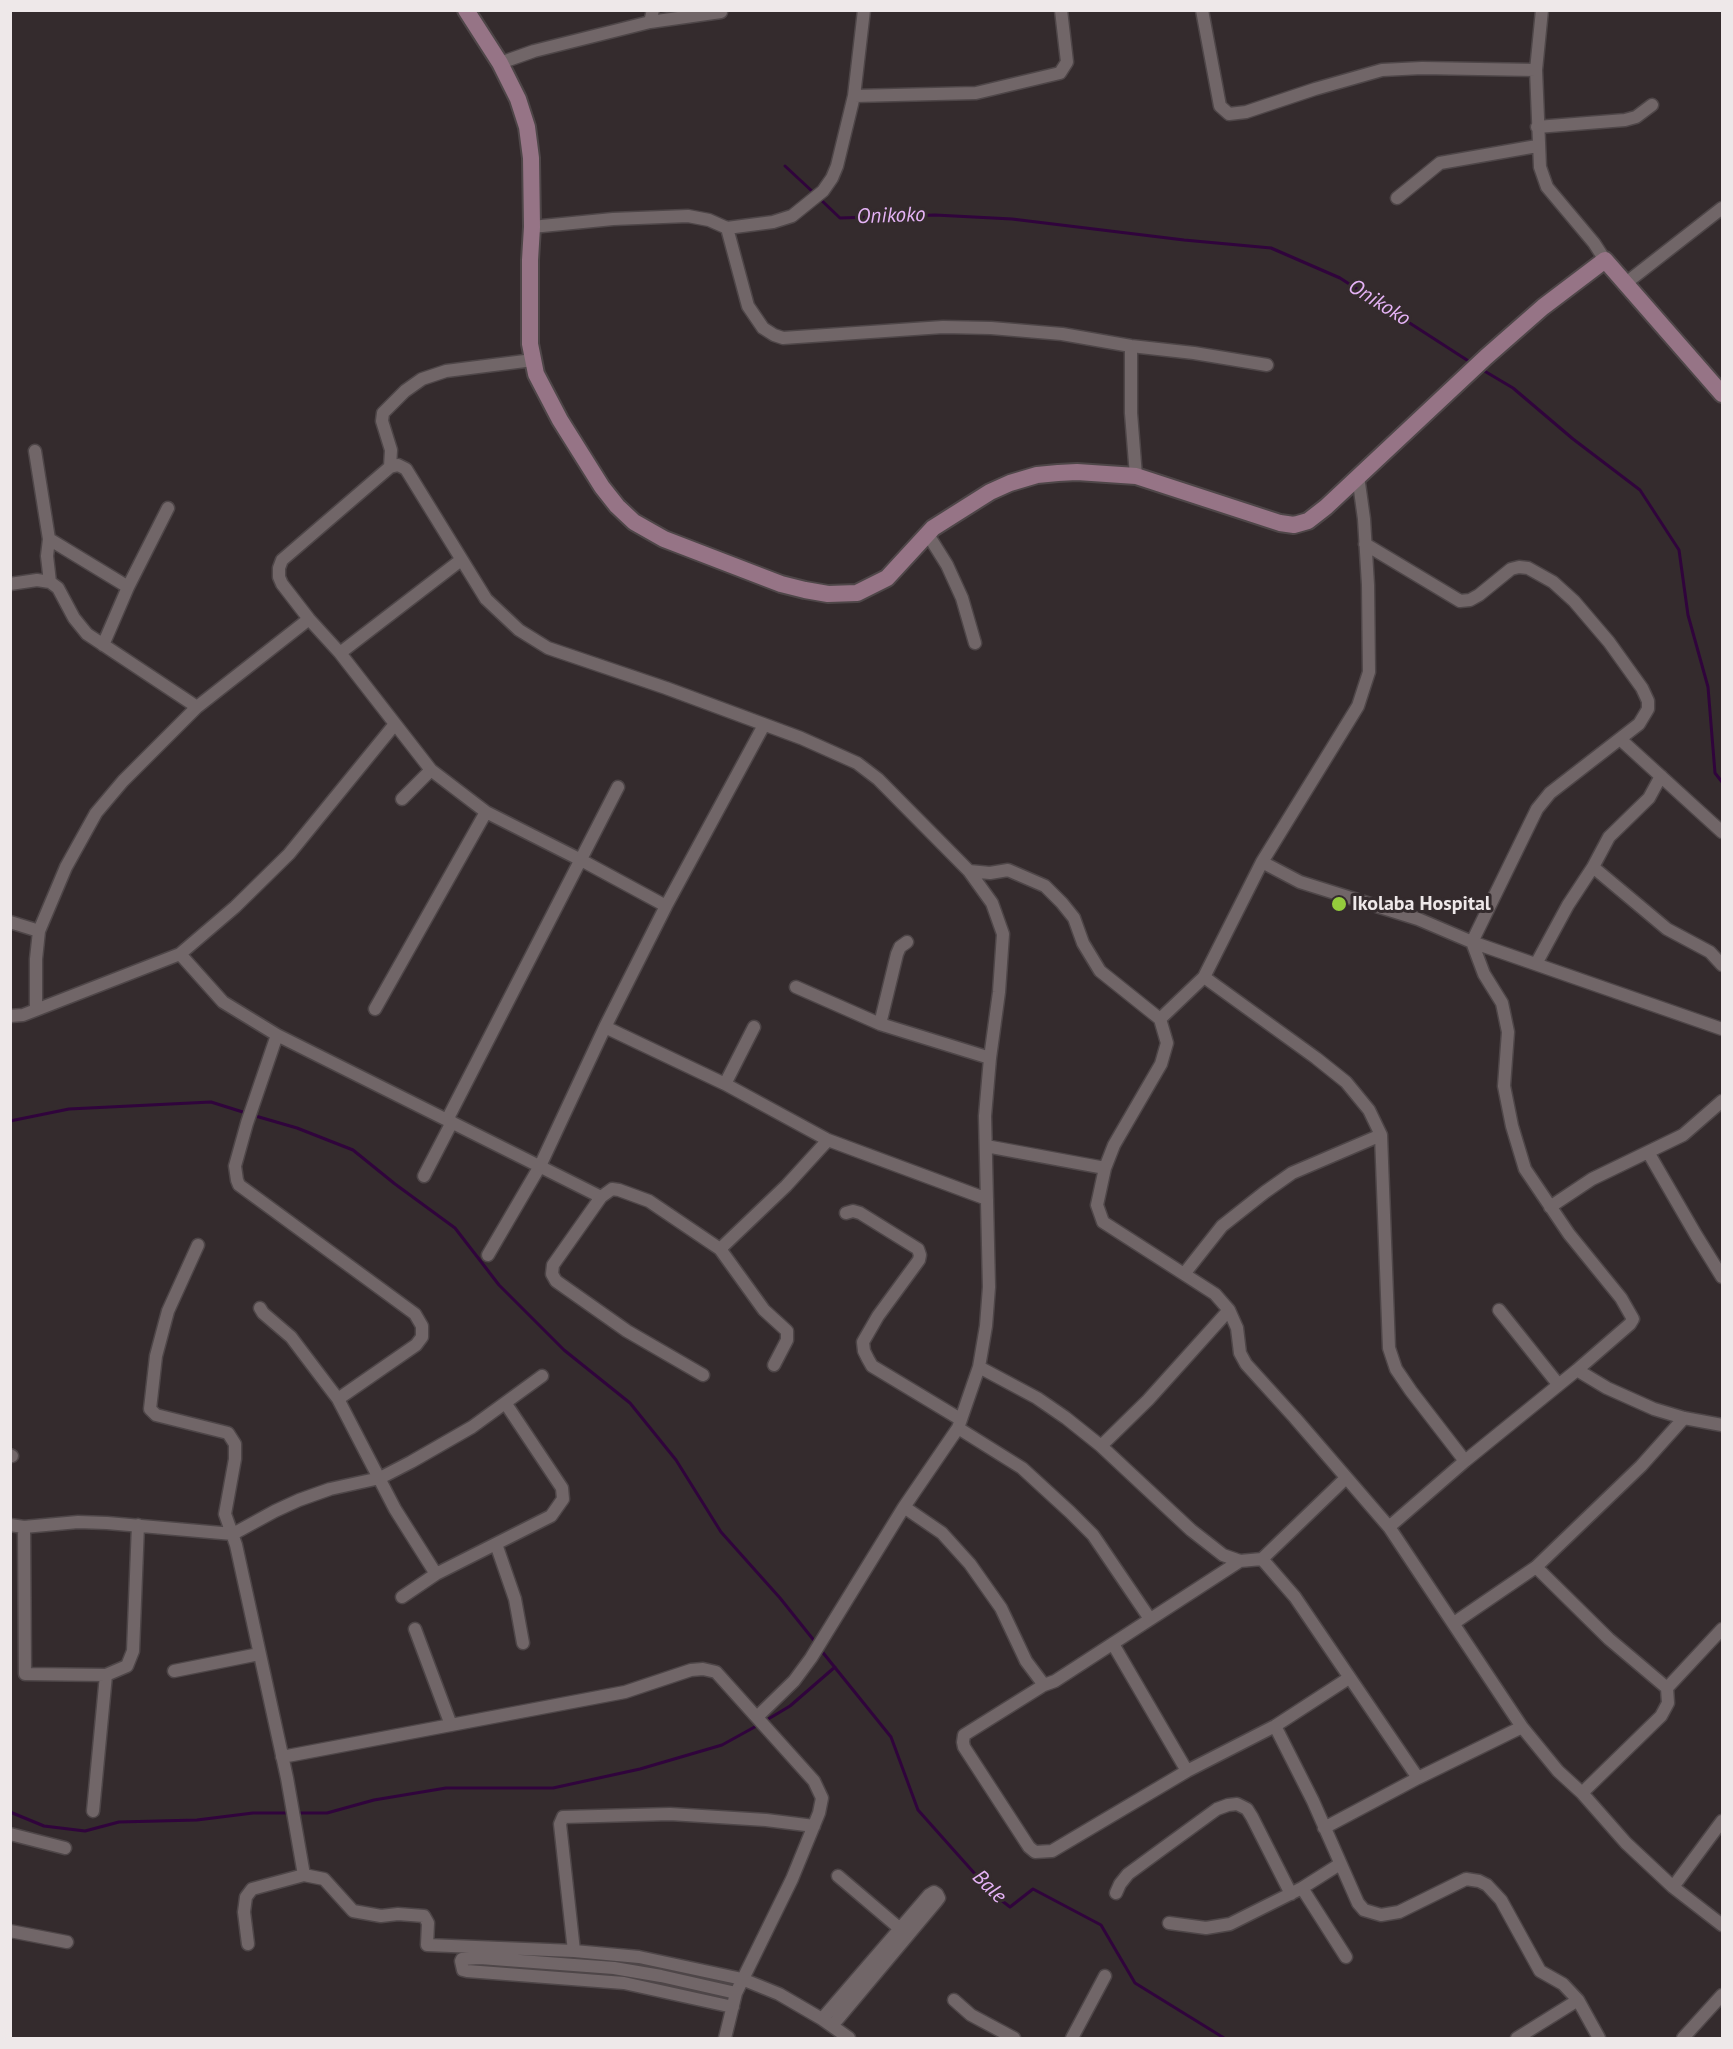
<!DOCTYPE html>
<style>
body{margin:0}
#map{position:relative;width:1733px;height:2049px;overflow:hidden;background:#342b2d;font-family:"PT Sans",sans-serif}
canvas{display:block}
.frame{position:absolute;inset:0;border:12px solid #eee8e9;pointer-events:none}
</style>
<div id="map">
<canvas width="1733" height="2049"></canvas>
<div class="frame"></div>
</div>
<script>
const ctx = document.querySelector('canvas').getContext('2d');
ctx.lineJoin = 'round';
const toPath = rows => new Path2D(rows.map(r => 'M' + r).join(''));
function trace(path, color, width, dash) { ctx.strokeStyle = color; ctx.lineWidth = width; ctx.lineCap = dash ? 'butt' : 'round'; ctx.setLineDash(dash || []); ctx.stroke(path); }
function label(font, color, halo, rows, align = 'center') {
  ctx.font = font + ' "PT Sans",sans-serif'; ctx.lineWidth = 6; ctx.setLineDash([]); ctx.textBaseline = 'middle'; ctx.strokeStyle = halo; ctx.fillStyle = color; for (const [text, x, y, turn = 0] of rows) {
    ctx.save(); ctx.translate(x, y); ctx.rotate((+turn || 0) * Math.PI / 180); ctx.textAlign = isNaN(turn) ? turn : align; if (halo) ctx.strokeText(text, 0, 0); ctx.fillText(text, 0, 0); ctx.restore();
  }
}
trace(toPath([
 [785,166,814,193],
 [819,198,840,218,935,215,1012,219,1184,240,1271,248,1340,278,1470,362],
 [1481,369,1513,388,1573,439,1640,490,1679,550,1688,615,1708,687,1715,773,1722,782],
 [252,1115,297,1128,353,1150,395,1184,455,1228,499,1285,564,1350,630,1403,676,1460,721,1532,780,1598,816,1643],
 [10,1121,69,1109,211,1102,246,1113],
 [820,1649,891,1737,918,1810,992,1893,1010,1907,1033,1889,1101,1925,1135,1983,1224,2038],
 [765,1721,790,1706,835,1667],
 [10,1812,44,1826,85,1831,119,1822,197,1820,253,1813,290,1813],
 [297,1813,327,1813,374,1800,446,1788,553,1788,640,1769,722,1745,760,1724]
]), '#30043c', 3);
const street = toPath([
 [1202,10,1220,106,1229,114,1246,112,1315,89,1382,70,1422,68,1536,70],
 [1542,10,1536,70,1540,167,1547,187,1594,243,1605,260],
 [650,22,653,10],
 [500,63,534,51,650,22,721,12],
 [854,96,976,93,1060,73,1067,62,1061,10],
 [1537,127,1625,120,1636,117,1652,105],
 [1397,198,1440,163,1537,146],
 [532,227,613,219,688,216,709,220,727,228,773,222,792,216,823,191,832,178,837,166,854,96,864,10],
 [727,228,748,306,763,328,774,335,783,338,943,327,991,328,1062,334,1131,346,1194,353,1267,365],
 [1626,283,1722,208],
 [1131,346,1131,413,1136,476],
 [35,451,49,539,47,556,50,582],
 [390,467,391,450,382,421,383,413,405,391,422,379,446,371,533,360],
 [927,533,947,565,962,598,975,643],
 [49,539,128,587],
 [1365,544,1460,601,1470,600,1479,595,1511,569,1519,567,1528,568,1553,582,1574,601,1609,642,1642,688,1648,701,1648,709,1639,724,1550,793,1537,809,1472,942,1484,974,1502,1003,1508,1032,1504,1086,1512,1126,1525,1169,1569,1234,1621,1298,1633,1319,1630,1324,1577,1370,1465,1461,1389,1527],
 [10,584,37,580,50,582,58,588,74,618,87,634,197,707],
 [103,645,128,587,168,508],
 [340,653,461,560],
 [1620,739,1722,832],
 [1661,776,1649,798,1609,837,1593,867,1667,929,1710,952,1722,965],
 [402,799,431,770],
 [1262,862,1300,882,1418,919,1472,942,1722,1029],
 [666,906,581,860,486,812,431,770,340,653,309,619,282,584,279,577,279,568,282,560,390,467,398,465,406,469,486,599,519,630,548,648,666,688,801,738,857,763,878,779,969,871,990,873,1008,870,1045,886,1062,903,1074,918,1083,943,1100,971,1160,1019,1167,1043,1161,1064,1114,1145,1105,1168,1097,1205,1103,1222,1215,1294,1229,1310,1237,1328,1240,1353,1246,1364,1295,1418,1389,1527,1522,1727,1558,1771,1582,1793,1626,1843,1673,1887,1722,1925],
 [10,922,39,931],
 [180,954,223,1002,277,1035,601,1197,612,1189,619,1190,649,1201,720,1249,764,1310,787,1331,787,1340,774,1365],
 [1536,964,1568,905,1593,867],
 [1204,977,1316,1058,1346,1082,1369,1110,1381,1135,1389,1348,1396,1369,1411,1391,1465,1461],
 [796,987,880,1024,990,1058],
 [36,1009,36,959,39,931,66,867,96,813,123,781,197,707,309,619],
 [375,1009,486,812],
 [10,1016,23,1015,180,954,235,907,289,854,395,724],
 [1160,1019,1204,977,1262,862,1358,706,1369,672,1368,585,1364,519,1358,476],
 [880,1024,897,954,900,947,907,942],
 [605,1027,725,1084,828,1140,987,1199],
 [277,1035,247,1123,235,1166,237,1180,239,1185,415,1314,422,1326,422,1337,416,1345,338,1399],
 [725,1084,754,1027],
 [447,1120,618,787],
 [986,1146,1105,1168],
 [1648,1152,1696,1235,1722,1277],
 [424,1176,452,1122],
 [601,1197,553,1265,552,1274,556,1281,627,1331,703,1375],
 [1550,1207,1592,1179,1683,1135,1722,1101],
 [846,1213,853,1211,860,1213,918,1249,920,1255,919,1260,878,1316,863,1342,864,1351,868,1359,872,1366,960,1419],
 [198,1245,168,1311,156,1356,150,1409,156,1415,228,1433,235,1444,235,1459,225,1514,236,1545,287,1778,304,1875],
 [720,1249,786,1186,828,1140],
 [488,1255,540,1166,605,1027,666,906,764,725],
 [1184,1274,1222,1226,1265,1192,1292,1173,1381,1135],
 [260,1308,263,1313,291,1337,338,1399,395,1509,436,1574,551,1516,563,1499,562,1488,506,1404],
 [1499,1310,1558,1384],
 [979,1367,1037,1398,1066,1418,1101,1446,1191,1530,1223,1555,1240,1561,1262,1559,1295,1597,1418,1778],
 [1577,1370,1607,1388,1654,1409,1684,1418,1722,1425],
 [958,1428,1022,1468,1070,1512,1093,1535,1150,1619],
 [1101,1446,1148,1400,1229,1310],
 [10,1455,12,1456],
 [904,1507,942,1533,970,1564,1001,1608,1026,1661,1044,1685],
 [10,1525,24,1527,78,1522,107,1523,233,1534,275,1511,299,1500,330,1489,380,1478,411,1462,472,1427,542,1376],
 [24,1527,25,1674,106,1675],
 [496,1544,515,1599,523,1643],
 [1262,1559,1346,1478],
 [1240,1561,1055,1681,1044,1685,964,1735,963,1742,964,1747,1029,1847,1035,1852,1052,1851,1187,1771,1275,1726,1349,1678],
 [1536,1567,1609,1639,1667,1688],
 [402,1597,436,1574],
 [1454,1623,1536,1567,1641,1466,1684,1418],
 [415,1629,451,1725],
 [1113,1644,1187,1771],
 [174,1671,259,1654],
 [757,1717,794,1681,811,1658,904,1507,958,1428,979,1367,986,1326,989,1287,985,1116,990,1058,999,992,1003,934,992,903,969,871],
 [1275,1726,1313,1801,1358,1903,1364,1910,1381,1915,1399,1912,1466,1879,1479,1881,1487,1885,1501,1900,1540,1971,1563,1984,1578,2000,1599,2038],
 [282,1757,625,1692,691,1670,703,1669,716,1672,814,1781,822,1798,819,1813,792,1879,736,1993,725,2038],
 [1582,1793,1661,1716,1668,1703,1667,1688,1722,1629],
 [93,1811,106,1675,127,1666,133,1651,138,1525],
 [1324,1828,1418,1778,1522,1727],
 [10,1834,65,1848],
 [838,1876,905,1933],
 [1673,1887,1722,1821],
 [1302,1888,1346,1957],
 [1116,1893,1120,1884,1128,1874,1158,1852,1217,1809,1228,1805,1237,1804,1247,1809,1252,1817,1291,1894],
 [1169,1923,1206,1928,1230,1924,1302,1888,1340,1864],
 [10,1931,67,1942],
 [248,1944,244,1912,246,1897,252,1889,304,1875,324,1879,353,1911,381,1916,398,1914,424,1916,428,1923,427,1945,574,1951,639,1957,742,1979,779,1994,822,2019,849,2038],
 [574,1951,560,1824,563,1817,670,1814,766,1820,814,1826],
 [954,2000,971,2015,1014,2038],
 [733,2007,624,1983,467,1971,463,1970,461,1961,462,1959,480,1958,614,1968,661,1976,736,1993],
 [822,2019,929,1895,934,1892,937,1894,939,1898,936,1902,832,2026],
 [1072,2038,1105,1976],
 [1517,2038,1578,2000],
 [1683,2038,1722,1995]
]);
const secondary = toPath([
 [466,10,500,63,518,99,527,127,531,158,532,227,530,260,530,344,536,374,560,420,602,487,617,506,634,522,664,539,781,584,805,590,828,594,857,593,887,578,933,528,990,492,1010,483,1037,475,1058,473,1077,472,1136,476,1280,523,1294,525,1308,521,1326,507,1486,357,1543,307,1605,260,1722,394]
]);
trace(street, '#4e4648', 15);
trace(secondary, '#4e4648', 20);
trace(street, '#716668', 12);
trace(secondary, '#967486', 16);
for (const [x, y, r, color] of [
 [1339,904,8,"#94cc3c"]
]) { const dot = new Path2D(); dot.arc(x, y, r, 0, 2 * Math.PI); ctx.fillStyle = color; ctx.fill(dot); trace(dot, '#342b2d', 2); }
label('bold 20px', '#eee8e9', '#342b2d', [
 ["Ikolaba Hospital",1352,904]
], 'left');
label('italic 21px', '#e5b3f6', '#342b2d', [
 ["Onikoko",891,216,-2],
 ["Onikoko",1379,303,32],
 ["Bale",989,1887,44]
]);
</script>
